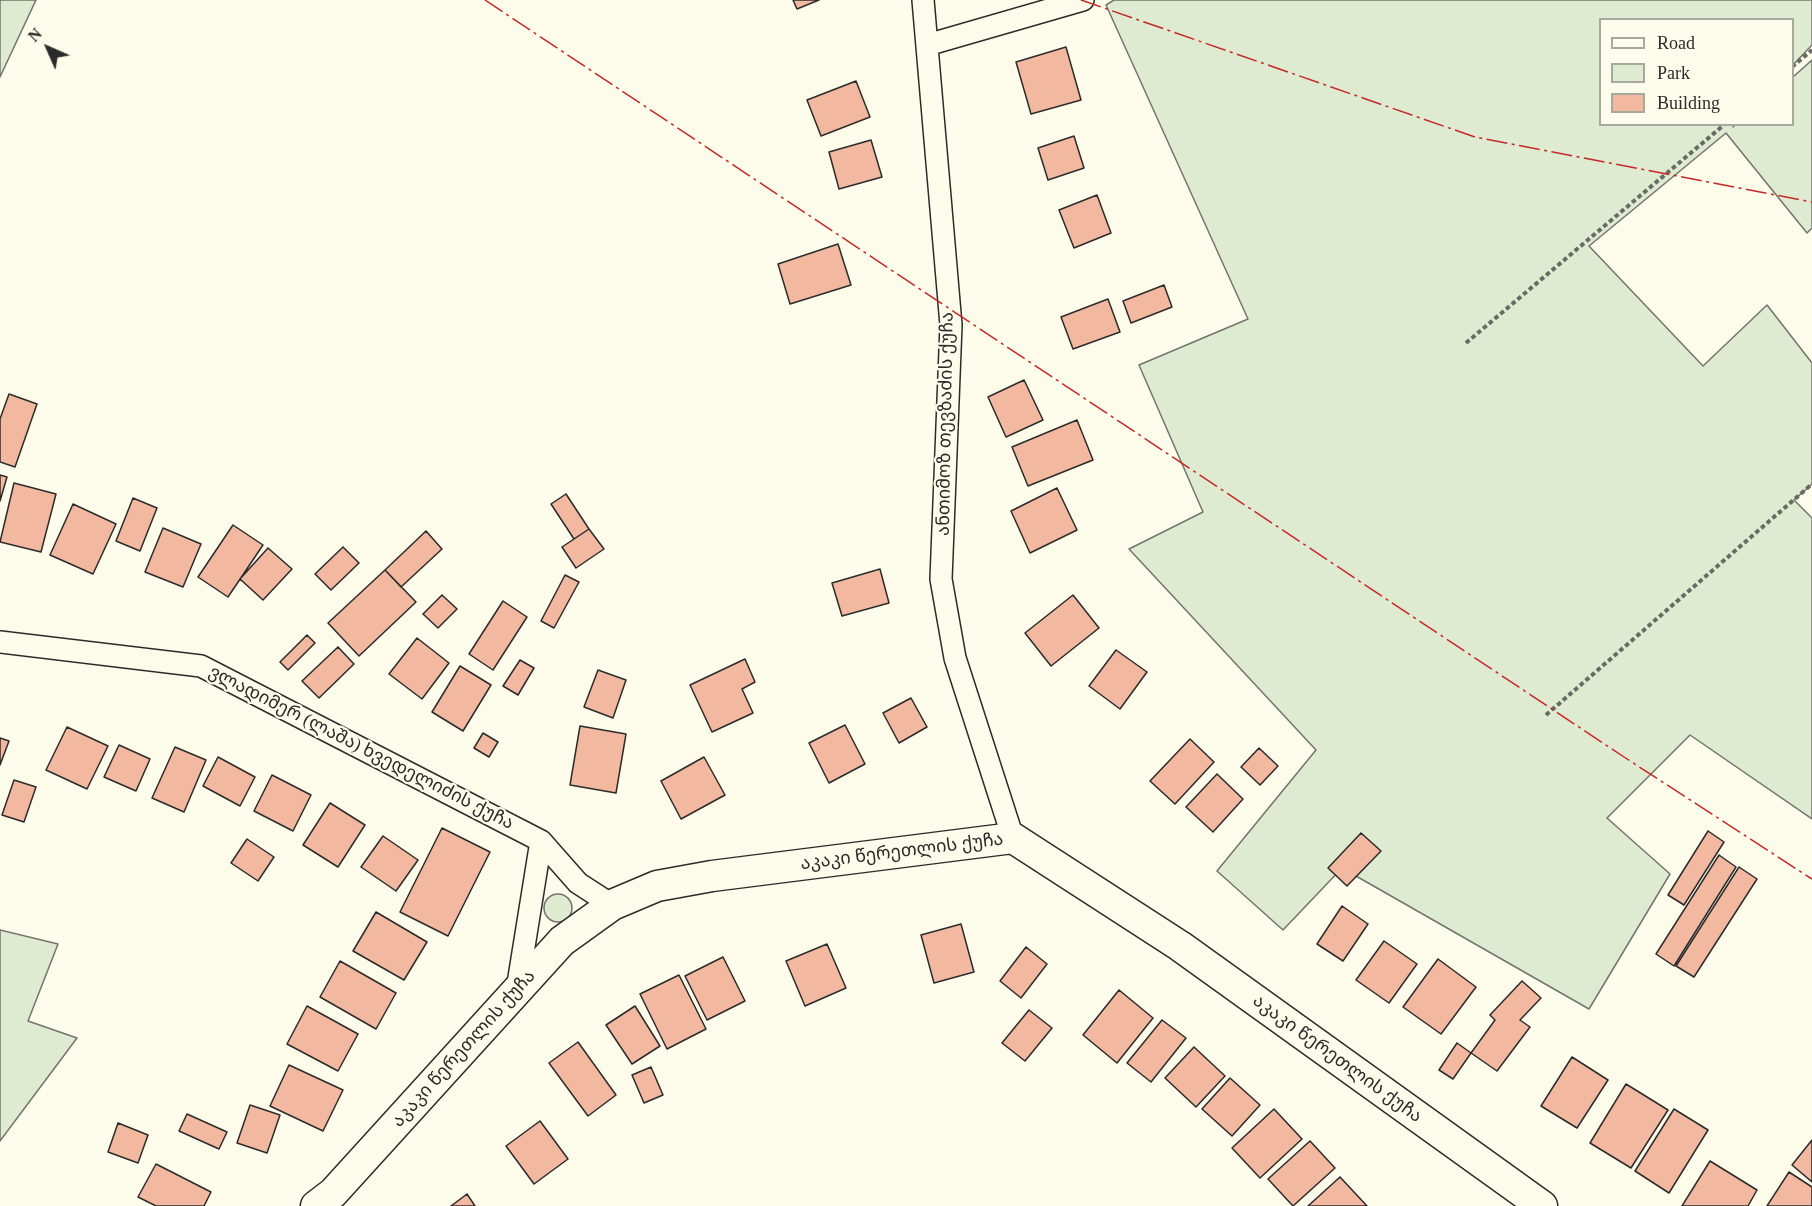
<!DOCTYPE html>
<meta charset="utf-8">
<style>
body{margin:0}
#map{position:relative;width:1812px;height:1206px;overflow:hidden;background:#fdfbea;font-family:"Times New Roman",serif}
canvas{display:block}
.legend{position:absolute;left:1599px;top:18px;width:195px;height:108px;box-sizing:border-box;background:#fdfbea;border:2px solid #a9a89e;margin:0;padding:8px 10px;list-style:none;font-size:18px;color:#2b2b2b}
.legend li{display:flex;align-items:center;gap:12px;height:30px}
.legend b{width:30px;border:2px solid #a9a89e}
.north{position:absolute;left:18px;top:18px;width:60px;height:60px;-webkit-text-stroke:4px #fdfbea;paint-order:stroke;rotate:315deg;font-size:16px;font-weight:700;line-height:24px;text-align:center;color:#2b2b2b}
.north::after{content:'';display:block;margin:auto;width:21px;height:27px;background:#2b2b2b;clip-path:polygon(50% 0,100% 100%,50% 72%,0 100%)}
</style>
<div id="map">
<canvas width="1812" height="1206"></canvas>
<ul class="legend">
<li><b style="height:8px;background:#fdfbea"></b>Road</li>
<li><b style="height:16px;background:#deebd1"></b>Park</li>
<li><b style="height:16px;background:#f2b8a0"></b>Building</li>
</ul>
<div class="north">N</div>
</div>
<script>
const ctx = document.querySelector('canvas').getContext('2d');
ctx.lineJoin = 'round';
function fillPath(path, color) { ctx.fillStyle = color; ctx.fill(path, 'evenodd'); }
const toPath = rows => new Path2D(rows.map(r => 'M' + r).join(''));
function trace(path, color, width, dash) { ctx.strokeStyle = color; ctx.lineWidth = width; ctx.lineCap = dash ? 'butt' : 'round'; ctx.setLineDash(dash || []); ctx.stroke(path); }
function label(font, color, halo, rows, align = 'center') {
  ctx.font = font + ' "Times New Roman","Noto Sans Georgian",serif'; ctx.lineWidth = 4.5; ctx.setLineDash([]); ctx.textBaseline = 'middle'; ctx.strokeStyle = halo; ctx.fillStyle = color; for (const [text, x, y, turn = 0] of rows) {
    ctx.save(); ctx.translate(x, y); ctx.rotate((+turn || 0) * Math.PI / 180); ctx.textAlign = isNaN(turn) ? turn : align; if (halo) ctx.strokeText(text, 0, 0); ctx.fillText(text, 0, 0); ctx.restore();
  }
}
const green = toPath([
 [0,0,36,0,0,77,0,0],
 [1114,0,1812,0,1812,45,1793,65,1792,20,1600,20,1600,124,1734,125,1733,127,1736,124,1792,124,1793,77,1812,60,1812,228,1807,233,1726,133,1589,246,1703,366,1767,305,1812,363,1812,484,1794,500,1812,518,1812,819,1690,735,1607,818,1670,874,1589,1009,1342,868,1283,930,1217,871,1316,750,1129,549,1203,512,1139,365,1248,319,1106,5,1114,0],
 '544 908a14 14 0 1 1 28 0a14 14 0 1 1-28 0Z',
 [0,930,58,944,28,1021,77,1038,0,1141,0,930]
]);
fillPath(green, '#deebd1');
trace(green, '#74746e', 1.5);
const building = toPath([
 [793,0,819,0,797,9,793,0],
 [1066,47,1081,100,1031,114,1016,62,1066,47],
 [856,81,870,117,821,136,807,100,856,81],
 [1074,136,1084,168,1048,180,1038,148,1074,136],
 [871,140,882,177,839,189,829,152,871,140],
 [1097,195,1111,233,1074,248,1059,210,1097,195],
 [838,244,851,285,790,304,778,264,838,244],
 [1164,285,1172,307,1131,323,1123,301,1164,285],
 [1108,299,1120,332,1073,349,1061,317,1108,299],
 [1024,380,1043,420,1006,437,988,397,1024,380],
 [9,394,37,404,15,467,0,462,0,419,9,394],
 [1077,420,1093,460,1028,486,1012,447,1077,420],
 [0,475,7,477,0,501,0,475],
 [14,483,56,494,41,552,0,542,14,483],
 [1057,488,1077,530,1030,553,1011,511,1057,488],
 [566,494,589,529,574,539,551,504,566,494],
 [133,498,157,508,140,551,116,541,133,498],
 [73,504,116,524,93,574,50,555,73,504],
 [233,525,263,545,228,597,198,577,233,525],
 [163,528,201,544,183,587,145,572,163,528],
 [589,529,604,549,576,568,562,547,589,529],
 [426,531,442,549,401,587,385,570,426,531],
 [343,547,359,563,331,590,315,574,343,547],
 [268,548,292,569,263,600,240,579,268,548],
 [880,569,889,603,842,616,832,583,880,569],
 [385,570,416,602,359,656,328,623,385,570],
 [565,575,579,582,554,628,541,621,565,575],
 [442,595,457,609,438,628,423,614,442,595],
 [1073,595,1099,628,1051,666,1025,633,1073,595],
 [503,601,527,617,493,670,469,654,503,601],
 [307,635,315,643,288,670,280,662,307,635],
 [417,638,449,663,422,699,389,674,417,638],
 [338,647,354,664,319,698,302,681,338,647],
 [1116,650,1147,672,1120,709,1089,686,1116,650],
 [745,659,755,682,742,689,753,713,712,732,690,685,745,659],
 [520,660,534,668,518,695,503,686,520,660],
 [460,666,491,685,463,731,432,712,460,666],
 [598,670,626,680,613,718,584,707,598,670],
 [911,698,927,727,899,743,883,713,911,698],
 [845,725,865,764,829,783,809,743,845,725],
 [580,726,626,734,616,793,570,785,580,726],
 [67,727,108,746,87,789,46,770,67,727],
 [483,733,498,742,489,757,474,748,483,733],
 [0,738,9,741,0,765,0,738],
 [1190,739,1214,762,1175,804,1150,781,1190,739],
 [119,745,150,759,136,791,104,777,119,745],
 [175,747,206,760,184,812,152,798,175,747],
 [1259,748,1278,766,1260,785,1241,767,1259,748],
 [218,757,255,777,240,806,203,786,218,757],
 [704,757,725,795,681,819,661,781,704,757],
 [1217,774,1243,799,1213,832,1186,807,1217,774],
 [272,775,311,795,293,831,254,811,272,775],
 [14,780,36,787,24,822,2,815,14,780],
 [330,803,365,825,338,867,303,845,330,803],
 [442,828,490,852,448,936,400,912,442,828],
 [1708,831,1724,842,1684,905,1668,895,1708,831],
 [1361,833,1381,851,1347,886,1328,868,1361,833],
 [383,836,418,860,396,891,361,867,383,836],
 [247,839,274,857,258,881,231,863,247,839],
 [1719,855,1736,867,1674,966,1656,954,1719,855],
 [1739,867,1757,879,1694,977,1676,966,1739,867],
 [1342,906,1368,924,1343,961,1317,944,1342,906],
 [376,912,427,942,404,980,353,951,376,912],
 [961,924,974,972,934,983,921,935,961,924],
 [1384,941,1417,964,1389,1003,1356,980,1384,941],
 [827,944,846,988,805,1006,786,961,827,944],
 [1026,947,1047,964,1021,998,1000,981,1026,947],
 [723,957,745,1001,707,1020,685,976,723,957],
 [1438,959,1476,987,1441,1034,1403,1007,1438,959],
 [340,961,396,993,376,1029,320,997,340,961],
 [679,975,706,1029,667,1049,640,994,679,975],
 [1522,981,1541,998,1520,1020,1530,1027,1497,1071,1471,1053,1495,1020,1490,1015,1522,981],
 [1119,990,1153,1018,1117,1063,1083,1035,1119,990],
 [307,1006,358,1034,338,1071,287,1044,307,1006],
 [635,1006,660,1046,632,1064,606,1025,635,1006],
 [1029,1010,1052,1028,1025,1061,1002,1043,1029,1010],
 [1162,1020,1186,1038,1151,1082,1127,1063,1162,1020],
 [578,1042,616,1095,588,1116,549,1063,578,1042],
 [1457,1043,1471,1053,1453,1079,1439,1070,1457,1043],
 [1194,1047,1225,1076,1196,1107,1165,1078,1194,1047],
 [1572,1057,1608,1080,1577,1128,1541,1106,1572,1057],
 [289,1065,343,1090,323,1131,270,1106,289,1065],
 [651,1067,663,1095,644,1103,632,1075,651,1067],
 [1230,1078,1260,1105,1232,1136,1202,1109,1230,1078],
 [1626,1084,1668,1110,1631,1168,1590,1143,1626,1084],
 [250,1105,280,1115,267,1153,237,1143,250,1105],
 [1274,1109,1302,1139,1260,1178,1232,1148,1274,1109],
 [1674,1109,1708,1130,1669,1193,1635,1171,1674,1109],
 [187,1114,227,1132,219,1149,179,1131,187,1114],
 [540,1121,568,1159,534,1184,506,1146,540,1121],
 [118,1123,148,1135,138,1163,108,1152,118,1123],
 [1812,1140,1812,1182,1792,1165,1812,1140],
 [1310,1141,1335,1168,1293,1206,1268,1179,1310,1141],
 [1710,1161,1757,1190,1748,1206,1682,1206,1710,1161],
 [156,1164,211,1192,204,1206,156,1206,138,1197,156,1164],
 [1789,1172,1812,1187,1812,1206,1767,1206,1789,1172],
 [1340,1177,1367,1206,1308,1206,1340,1177],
 [467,1194,475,1206,451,1206,467,1194]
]);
fillPath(building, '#f2b8a0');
trace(building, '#2b2b2b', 1.5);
const street = toPath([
 [923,0,951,325,941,579,955,658,1013,838],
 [927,45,1083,0],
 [0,642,201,666,541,841,578,883,612,905],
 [517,990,541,841]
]);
const secondary = toPath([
 [316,1206,333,1193,562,941,612,905,657,886,712,876,1013,838,1180,946,1542,1206]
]);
trace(street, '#2b2b2b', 24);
trace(secondary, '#2b2b2b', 33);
trace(toPath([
 [1792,67,1812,50],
 [1466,343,1725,124],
 [1546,715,1812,484]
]), '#6a6964', 4, [4.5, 3]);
trace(street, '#fdfbea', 21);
trace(secondary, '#fdfbea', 30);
trace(toPath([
 [485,0,1624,757,1812,879],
 [1081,0,1475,137,1812,202]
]), '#c62828', 1.5, [21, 4.5, 3, 4.5]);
label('18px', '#2b2b2b', '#fdfbea', [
 ["ანთიმოზ თევზაძის ქუჩა",946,424,-89],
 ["ვლადიმერ (ლაშა) ხვედელიძის ქუჩა",361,748,27],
 ["აკაკი წერეთლის ქუჩა",902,852,-7],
 ["აკაკი წერეთლის ქუჩა",464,1049,-48],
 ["აკაკი წერეთლის ქუჩა",1337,1059,36]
]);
</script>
